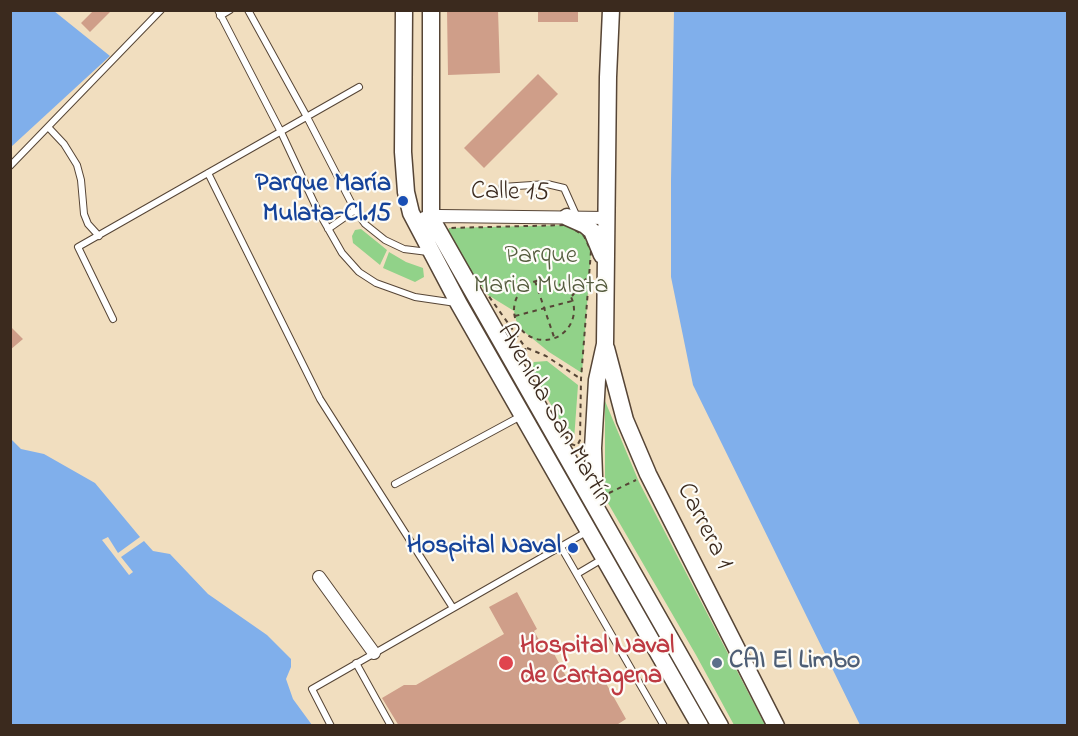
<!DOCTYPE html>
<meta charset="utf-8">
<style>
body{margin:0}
#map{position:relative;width:1078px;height:736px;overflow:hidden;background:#f1debf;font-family:"Indie Flower",sans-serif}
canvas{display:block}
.frame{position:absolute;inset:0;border:12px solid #3b2a1e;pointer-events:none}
</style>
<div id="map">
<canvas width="1078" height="736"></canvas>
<div class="frame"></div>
</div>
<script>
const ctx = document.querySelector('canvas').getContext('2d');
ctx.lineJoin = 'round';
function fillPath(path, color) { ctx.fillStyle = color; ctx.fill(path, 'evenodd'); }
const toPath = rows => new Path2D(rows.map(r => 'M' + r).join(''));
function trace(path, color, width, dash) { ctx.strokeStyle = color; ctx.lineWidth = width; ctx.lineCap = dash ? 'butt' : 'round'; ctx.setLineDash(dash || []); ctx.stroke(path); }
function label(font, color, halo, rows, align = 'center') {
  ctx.font = font + ' "Indie Flower",sans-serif'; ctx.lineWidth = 4.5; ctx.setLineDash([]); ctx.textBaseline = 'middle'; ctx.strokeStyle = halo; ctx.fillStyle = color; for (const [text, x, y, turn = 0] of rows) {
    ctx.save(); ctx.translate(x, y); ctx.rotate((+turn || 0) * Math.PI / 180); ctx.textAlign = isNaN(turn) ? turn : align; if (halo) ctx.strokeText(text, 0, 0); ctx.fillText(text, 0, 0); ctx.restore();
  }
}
fillPath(toPath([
 [568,225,584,236,591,251,582,373,549,352,522,330,517,324,514,311,488,295,446,236,449,228],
 [361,229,387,250,380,265,353,243,352,236,355,230],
 [389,252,406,262,423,268,424,277,415,282,383,268],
 [547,361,578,385,574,440,570,438,530,368,534,362],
 [605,401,639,482,765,725,734,725,696,655,605,498]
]), '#91d289');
fillPath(toPath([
 [11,10,54,11,110,56,11,147],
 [674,11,1067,11,1067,725,860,725,693,385,671,277,671,180],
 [11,439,21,449,44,454,95,483,140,537,118,553,108,537,102,540,129,575,133,572,121,557,144,541,153,551,170,554,208,594,267,635,291,659,291,667,286,679,293,699,312,725,11,725]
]), '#80afeb');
fillPath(toPath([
 [94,10,112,10,90,32,81,23],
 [447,10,498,10,500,73,448,75],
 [538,10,578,10,578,22,538,22],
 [538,74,558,94,484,168,464,148],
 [10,326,23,339,10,350],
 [517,592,537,629,534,631,544,649,550,646,570,684,598,669,626,719,615,726,399,726,382,698,404,685,416,685,504,634,489,607]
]), '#cf9e89');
const lane = toPath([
 [218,10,281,132,317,209,342,253,359,272,376,283,415,297,456,303],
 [248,10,307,117,355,210,365,224,385,240,404,249,428,252],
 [220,16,230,10],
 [48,127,64,144,77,165,81,180,84,214,88,224,99,236],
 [10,166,161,10],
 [208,173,320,399,453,608],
 [502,187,547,184,564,188,577,217],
 [328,229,355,210],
 [113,319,78,247,359,87],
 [395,484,521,416],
 [561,547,664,726],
 [577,574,604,558],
 [356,663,391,726],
 [331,726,312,689,588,531]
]);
const street = toPath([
 [424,218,440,216,606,218],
 [319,577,374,653]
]);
const secondary = toPath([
 [404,10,403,152,406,192,411,213,459,304,700,726],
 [431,10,431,218,720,726],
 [567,217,585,225,592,231,602,255],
 [606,348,625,420,648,474,776,726],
 [595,504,593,448,597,380,605,344,608,77,611,10]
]);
trace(lane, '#564536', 8);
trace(street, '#564536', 14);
trace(secondary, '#564536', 19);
trace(toPath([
 [568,225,584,236,591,251,581,379,580,440,577,446,571,444,528,374,525,347,446,236,449,228,568,225],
 '514 310a30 30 0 1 1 60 0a30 30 0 1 1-60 0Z',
 [535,281,554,337],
 [572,296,589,275],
 [515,316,572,301],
 [527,348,546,356,581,379],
 [609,493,636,480]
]), '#564536', 2, [4.5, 4.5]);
trace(lane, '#fff', 6);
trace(street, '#fff', 12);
trace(secondary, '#fff', 16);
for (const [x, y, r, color] of [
 [403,201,6,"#1a4fb4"],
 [573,548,6,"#1a4fb4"],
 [506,663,8,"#e0444e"],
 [717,663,6,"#5c6f8a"]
]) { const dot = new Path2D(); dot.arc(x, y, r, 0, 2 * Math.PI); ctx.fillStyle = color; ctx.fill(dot); trace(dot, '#fdfcf7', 2); }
label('bold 26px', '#164399', '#fdfcf7', [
 ["Parque María",391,186],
 ["Mulata-Cl.15",391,216],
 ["Hospital Naval",561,548]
], 'right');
label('26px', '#3b2a1e', '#fdfcf7', [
 ["Calle 15",510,194,1],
 ["Avenida San Martín",553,416,60],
 ["Carrera 1",703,527,63]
]);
label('26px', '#555c3e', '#fdfcf7', [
 ["Parque",541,258],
 ["Maria Mulata",541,288]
]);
label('bold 26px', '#be3a42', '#fdfcf7', [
 ["Hospital Naval",520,648],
 ["de Cartagena",520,678]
], 'left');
label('bold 26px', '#4e5e75', '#fdfcf7', [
 ["CAI El Limbo",729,663]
], 'left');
</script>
